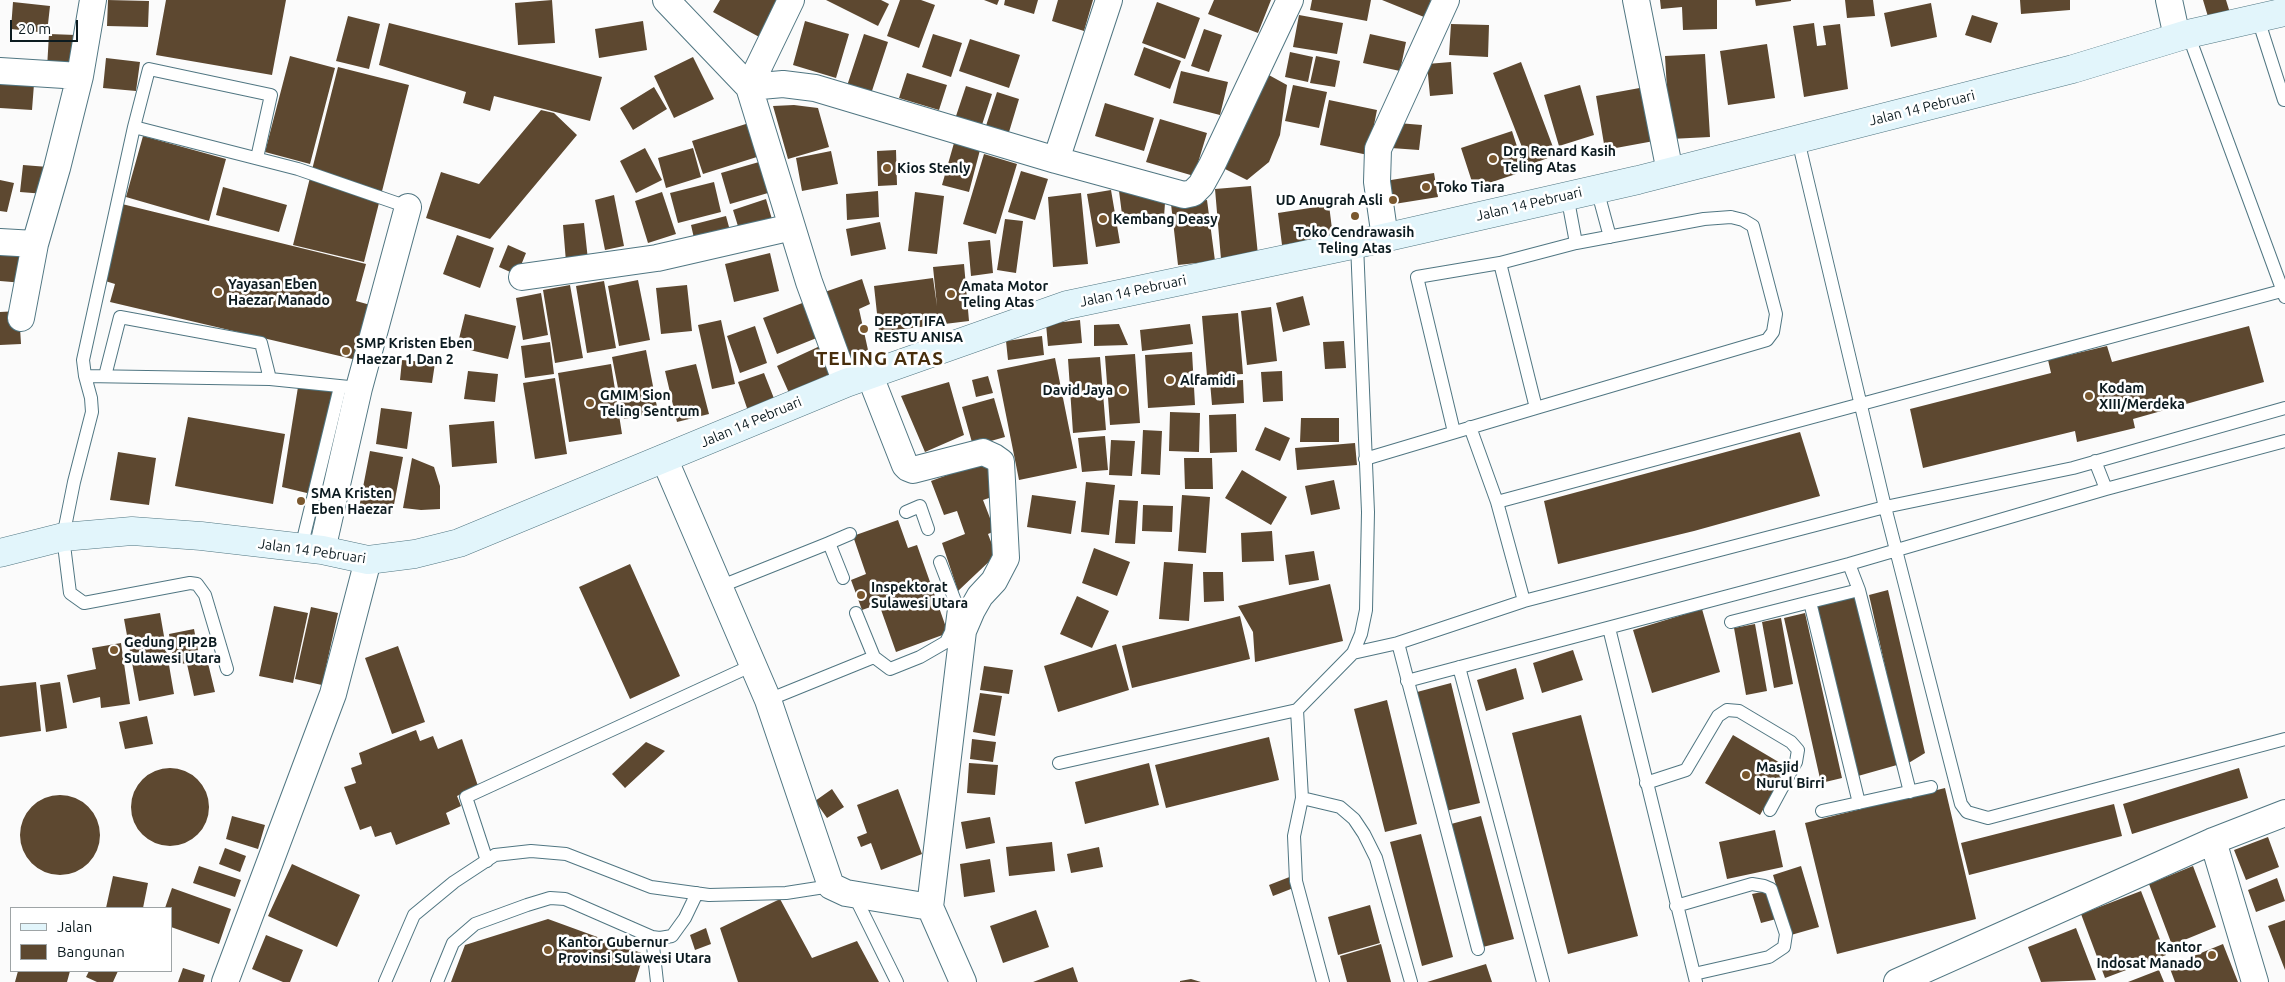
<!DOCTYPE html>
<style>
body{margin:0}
#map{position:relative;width:2285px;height:982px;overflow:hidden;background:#fbfbfb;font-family:Ubuntu,sans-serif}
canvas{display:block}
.legend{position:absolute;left:10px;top:907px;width:162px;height:65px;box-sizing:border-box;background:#fff;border:1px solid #9ea4a6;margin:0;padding:6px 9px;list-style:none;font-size:15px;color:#0c1b20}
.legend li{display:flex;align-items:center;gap:10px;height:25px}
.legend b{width:25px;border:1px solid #9ea4a6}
.scale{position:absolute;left:10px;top:20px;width:68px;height:22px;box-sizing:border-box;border:2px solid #0c1b20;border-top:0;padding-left:6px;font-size:15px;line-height:18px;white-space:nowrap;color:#0c1b20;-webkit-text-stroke:4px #fff;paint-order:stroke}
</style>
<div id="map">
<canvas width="2285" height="982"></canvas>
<ul class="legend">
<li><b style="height:6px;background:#e2f5fb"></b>Jalan</li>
<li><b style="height:14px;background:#5d4830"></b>Bangunan</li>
</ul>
<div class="scale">20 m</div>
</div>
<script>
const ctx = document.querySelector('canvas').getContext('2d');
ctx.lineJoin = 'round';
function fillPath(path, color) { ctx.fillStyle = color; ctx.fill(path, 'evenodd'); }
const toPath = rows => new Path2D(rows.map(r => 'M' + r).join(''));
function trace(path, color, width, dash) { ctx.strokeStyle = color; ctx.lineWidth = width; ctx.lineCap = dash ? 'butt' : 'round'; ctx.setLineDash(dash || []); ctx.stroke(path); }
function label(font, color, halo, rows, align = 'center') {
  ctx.font = font + ' Ubuntu,sans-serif'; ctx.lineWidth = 5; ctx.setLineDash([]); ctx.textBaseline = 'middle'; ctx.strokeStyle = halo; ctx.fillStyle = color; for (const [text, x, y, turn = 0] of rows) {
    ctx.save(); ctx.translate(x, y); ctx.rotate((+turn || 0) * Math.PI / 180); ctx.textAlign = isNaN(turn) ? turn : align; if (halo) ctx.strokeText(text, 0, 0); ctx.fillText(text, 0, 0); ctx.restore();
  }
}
fillPath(toPath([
 [108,0,149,1,148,27,107,26],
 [166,0,286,0,272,75,156,55],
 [552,0,555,43,518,45,515,3],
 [720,0,784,0,763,39,713,12],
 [826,0,881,0,889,4,878,26],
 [900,0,921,0,935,5,919,48,887,36],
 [984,0,999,0,997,5],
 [1005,0,1038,0,1034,14,1004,5],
 [1058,0,1093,0,1084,31,1052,21],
 [1214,0,1271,0,1258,33,1208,14],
 [1312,0,1371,0,1367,21,1310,10],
 [1382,0,1431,0,1424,17],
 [1660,0,1717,0,1717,29,1683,30,1682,7,1661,9],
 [1755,0,1791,0,1791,1,1756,6],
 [1845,0,1873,0,1875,16,1847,18],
 [2020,0,2070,0,2070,10,2021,14],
 [2203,0,2226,0,2230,13,2209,20],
 [13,2,50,6,47,33,11,29],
 [1157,2,1200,18,1185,59,1142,43],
 [1931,3,1937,37,1891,47,1884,13],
 [1299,15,1343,23,1337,54,1293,47],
 [1972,15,1998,23,1991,43,1965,35],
 [348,16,380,24,369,69,336,61],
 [643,21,647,50,599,58,595,29],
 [805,21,849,34,836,78,793,65],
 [389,23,602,77,590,121,494,96,490,111,463,103,466,92,379,65],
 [1814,23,1817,46,1826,45,1823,26,1840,24,1848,89,1804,97,1793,26],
 [1451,24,1489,25,1488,57,1449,55],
 [1204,29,1222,35,1209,72,1191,66],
 [49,34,76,35,74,70,47,68],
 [864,34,888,42,869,100,845,92],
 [933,34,962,43,951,77,922,67],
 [1370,34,1406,42,1400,71,1363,63],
 [970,39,1020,55,1009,88,959,71],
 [1767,44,1775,98,1728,105,1720,51],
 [1144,47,1181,61,1170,89,1134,75],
 [1290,52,1313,57,1308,82,1285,77],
 [1705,54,1710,137,1670,139,1665,56],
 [290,56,335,68,310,164,265,152],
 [1316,56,1340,61,1335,87,1310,83],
 [693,57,714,99,674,118,654,76],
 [106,58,140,62,136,91,103,88],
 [1451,62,1453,94,1430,96,1427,64],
 [1521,62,1556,155,1529,165,1493,73],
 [338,67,409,85,364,262,293,245],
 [1181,71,1228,82,1220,115,1173,103],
 [907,73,947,85,939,110,899,98],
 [1267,74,1287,85,1280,135,1269,162,1247,180,1223,168],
 [0,82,34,84,32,110,0,108],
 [1293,85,1327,92,1319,128,1285,121],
 [1580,85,1594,135,1559,146,1544,95],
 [966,86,992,94,980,131,954,122],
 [654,87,667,109,633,130,620,108],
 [1645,87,1654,141,1605,150,1596,96],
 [997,92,1019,99,1006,142,983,135],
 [1329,100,1377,110,1368,155,1320,145],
 [1105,103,1154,118,1144,151,1095,136],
 [794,105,818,108,829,147,788,159,773,106],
 [541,110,554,113,577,135,490,239,426,218,441,172,479,184],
 [1160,119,1207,133,1194,176,1146,162],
 [749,123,760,156,703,174,692,141],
 [1398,123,1422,125,1419,150,1391,148],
 [1512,131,1525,171,1474,188,1461,148],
 [143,136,226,159,209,221,126,197],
 [954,143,980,150,969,192,942,185],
 [645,148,662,180,636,193,620,161],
 [693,148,701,177,666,188,658,158],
 [896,150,897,185,878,186,877,151],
 [831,151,838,184,802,191,796,158],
 [984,154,1017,164,996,234,963,224],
 [759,162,768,193,730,204,721,173],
 [23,165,48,167,45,194,20,192],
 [1021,171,1048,179,1035,220,1008,212],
 [1434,173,1438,197,1388,205,1385,181],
 [0,180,14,183,7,212,0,211],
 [714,182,721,212,678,223,670,193],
 [1251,186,1258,255,1221,259,1215,189],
 [223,187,287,205,279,232,216,215],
 [1111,190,1120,243,1096,247,1087,194],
 [878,191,879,217,847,220,846,194],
 [1119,191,1165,203,1164,217,1123,222],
 [662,192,676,234,648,243,635,201],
 [915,192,944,196,937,254,908,251],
 [1081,193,1088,264,1053,267,1048,197],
 [614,195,624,246,605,250,595,200],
 [766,199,774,226,741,236,733,210],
 [1207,200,1215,261,1178,265,1171,204],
 [122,204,366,264,356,301,374,306,361,361,110,302,115,284,102,280],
 [1329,205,1333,237,1282,245,1278,213],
 [726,216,732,238,696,247,691,225],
 [1005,219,1023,221,1016,273,997,270],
 [880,222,886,249,851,256,846,229],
 [584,223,588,260,566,262,563,225],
 [457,235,494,248,480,288,443,274],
 [990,240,993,273,971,276,968,242],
 [508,245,526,253,517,275,499,267],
 [0,253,26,255,24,283,0,281],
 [770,253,779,291,734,302,725,264],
 [964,264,969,321,879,332,874,286,933,278,937,306,933,267],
 [862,279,870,304,859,309,868,350,842,361,819,294],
 [638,280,650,340,619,346,608,286],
 [604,281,616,348,587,353,576,286],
 [570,285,583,358,555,363,543,290],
 [687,285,692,331,661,334,656,288],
 [541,293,548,335,523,340,516,298],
 [1303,296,1310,325,1283,332,1276,303],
 [805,302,819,337,777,354,763,318],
 [1271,307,1277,361,1247,365,1241,311],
 [19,311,21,344,0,345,0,312],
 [1238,313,1243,374,1207,376,1202,316],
 [465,314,516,326,508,359,457,347],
 [721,320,735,384,712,389,698,325],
 [1080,320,1082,343,1048,346,1046,324],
 [1119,324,1128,345,1094,346,1094,325],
 [1190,324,1193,344,1142,351,1140,330],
 [755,326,767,363,740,373,727,336],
 [2249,326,2264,382,2133,419,2135,428,2077,442,2075,431,1923,468,1910,409,2051,373,2048,360,2107,346,2112,362],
 [1042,336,1044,355,1008,360,1006,341],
 [1344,341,1346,368,1325,369,1323,342],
 [550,342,554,374,525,378,521,346],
 [820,346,832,373,789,393,777,366],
 [646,350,658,412,624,419,612,357],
 [1192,352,1195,405,1148,408,1145,355],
 [1135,354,1140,423,1110,425,1105,356],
 [1100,357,1106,430,1073,433,1068,359],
 [1055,358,1077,468,1019,480,997,370],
 [402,360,435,363,432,383,400,380],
 [611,364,622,434,569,442,558,373],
 [696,364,709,414,677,422,665,371],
 [468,371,498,374,495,402,464,399],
 [1282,371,1283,401,1263,402,1261,372],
 [764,373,775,401,748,411,738,382],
 [988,376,993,393,976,397,972,380],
 [555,378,567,454,535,459,523,383],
 [1243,380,1244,403,1212,405,1210,382],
 [949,382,964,435,925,452,901,396],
 [298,387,335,392,311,494,282,487],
 [994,398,1005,437,973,446,962,407],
 [381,408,412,412,407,449,376,444],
 [1170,412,1200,413,1199,452,1169,451],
 [1236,414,1237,452,1210,453,1209,415],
 [188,417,285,434,273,504,175,486],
 [1301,418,1339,418,1339,442,1300,442],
 [494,421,497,463,452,467,449,425],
 [1265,427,1290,438,1280,461,1255,450],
 [1143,430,1162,431,1160,475,1141,474],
 [1800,432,1820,496,1694,531,1558,564,1544,501],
 [1105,436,1108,470,1082,472,1078,438],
 [1111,440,1135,441,1132,476,1109,475],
 [1355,443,1357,465,1297,470,1295,448],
 [370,451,403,457,392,515,359,508],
 [118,452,156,458,149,505,110,500],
 [412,458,434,467,440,486,440,509,421,510,403,508],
 [1184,458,1212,458,1213,489,1185,489],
 [983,462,995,468,995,496,983,500,995,531,988,534,996,555,958,591,942,543,965,534,957,511,944,515,931,481],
 [1242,470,1287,497,1271,525,1225,498],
 [1334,480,1340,509,1311,515,1305,486],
 [1086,482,1115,485,1109,535,1081,532],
 [1032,495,1076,501,1071,534,1027,527],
 [1182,495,1210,497,1206,553,1178,551],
 [1119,500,1138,501,1135,544,1115,543],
 [1143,505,1173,506,1172,532,1142,531],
 [898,520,908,548,917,545,948,633,896,652,879,604,862,610,851,580,866,574,853,536],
 [1272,531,1274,561,1242,562,1241,533],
 [1094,548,1130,562,1117,596,1082,583],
 [1314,551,1319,580,1289,585,1285,555],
 [1164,562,1193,564,1189,621,1159,619],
 [630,564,680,676,630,699,579,587],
 [1203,572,1223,572,1224,601,1204,602],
 [1330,584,1343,641,1255,662,1253,632,1238,606],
 [1888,590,1925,753,1907,764,1869,595],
 [1077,596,1109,611,1092,648,1060,634],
 [1855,596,1897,765,1858,776,1816,606],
 [274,606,308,613,293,683,259,676],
 [311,607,338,613,322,685,295,679],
 [1702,609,1720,672,1652,693,1633,630],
 [160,613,174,694,139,701,124,619],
 [1805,613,1842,778,1821,783,1784,618],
 [1240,616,1250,659,1132,688,1122,646],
 [1781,618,1793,684,1774,688,1762,622],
 [1755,624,1767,691,1746,695,1734,628],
 [194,629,200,661,174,665,169,634],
 [121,643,130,704,101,708,100,697,73,703,67,675,96,669,92,648],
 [1116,644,1129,690,1058,712,1044,666],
 [398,646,425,722,392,734,365,658],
 [1573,650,1583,680,1542,693,1533,663],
 [207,659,215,692,194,696,187,664],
 [984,666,1013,670,1009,694,980,690],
 [1516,668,1524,699,1486,711,1477,680],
 [36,682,41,731,0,737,0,686],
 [60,682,67,728,46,732,40,685],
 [1451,683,1480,803,1446,811,1417,692],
 [980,693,1002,696,995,736,973,732],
 [1387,700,1417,824,1385,832,1354,709],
 [1581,715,1638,936,1568,954,1512,733],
 [147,716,153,744,125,749,119,722],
 [416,730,420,741,433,736,438,749,462,739,478,786,457,796,461,806,446,813,450,824,396,845,391,832,375,837,371,826,360,830,344,787,356,783,351,768,362,764,359,753],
 [1733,735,1787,767,1760,815,1705,783],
 [1269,737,1279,780,1166,808,1155,765],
 [972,739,996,742,993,762,970,759],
 [646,742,665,751,625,788,612,774],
 [969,763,998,765,995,795,967,793],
 [1149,763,1159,805,1085,824,1075,782],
 [2239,768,2248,798,2132,834,2123,804],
 '131 807a39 39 0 1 1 78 0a39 39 0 1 1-78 0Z',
 [1945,788,1976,919,1837,954,1805,823],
 [832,789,844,807,827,818,815,801],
 [898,789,922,854,881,870,871,843,861,847,857,837,867,833,857,805],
 '20 835a40 40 0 1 1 80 0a40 40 0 1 1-80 0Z',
 [2114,804,2122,836,1969,875,1961,843],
 [232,816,265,825,258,849,226,839],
 [1481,816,1514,939,1483,947,1451,824],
 [990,817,995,843,966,849,961,822],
 [1775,830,1783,867,1727,879,1719,842],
 [1421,834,1453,957,1422,966,1390,842],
 [2268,837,2279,867,2246,880,2234,850],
 [1052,842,1055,871,1009,876,1006,847],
 [1099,847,1103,867,1071,873,1067,854],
 [225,848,246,856,240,872,219,864],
 [990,859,995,892,964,897,960,864],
 [292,864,360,895,337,947,268,916],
 [199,866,241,880,235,897,193,883],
 [1801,866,1819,927,1791,935,1773,875],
 [2193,866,2216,927,2172,945,2149,884],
 [113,876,148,883,143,908,106,908],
 [1292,876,1296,887,1273,896,1269,885],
 [2277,878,2285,901,2256,912,2248,890],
 [172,888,231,909,219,944,171,927,171,908,165,908],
 [1771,890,1780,918,1761,923,1752,894],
 [2141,891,2166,955,2105,978,2081,914],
 [780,899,812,958,857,941,879,982,738,982,720,928],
 [1370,905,1380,943,1338,955,1328,917],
 [1036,910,1049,947,1003,963,990,926],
 [548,919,644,954,635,982,451,982,465,945],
 [2285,920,2285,970,2268,926],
 [706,928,711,944,695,950,690,935],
 [2076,928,2096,980,2041,982,2028,947],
 [266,935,303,950,290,982,283,982,252,969],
 [1381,944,1391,982,1347,982,1340,956],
 [2223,944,2238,982,2175,982,2169,966],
 [1486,964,1492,982,1427,982],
 [1073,967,1078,982,1033,982],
 [183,968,205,975,203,982,178,982],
 [2159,970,2164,982,2128,982],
 [18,971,70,971,67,982,15,982],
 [89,971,118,971,113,982,97,982,86,977],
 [1191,979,1201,982,1180,982,1180,981]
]), '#5d4830');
const lane = toPath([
 [2258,19,2284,100],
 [2188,34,2285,297],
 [134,127,149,69,271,95,257,158],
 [1798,140,1885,507,1961,804,1967,812,1988,818,2285,739],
 [1597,189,1610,237],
 [1567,195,1576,243],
 [1731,217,1743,220,1753,226,1776,314,1773,332,1767,340,1536,408,1500,263,1576,243,1704,219,1731,217],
 [85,376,83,360,134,127,298,169,408,207],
 [105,376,120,317,261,343,270,379],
 [1470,427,1497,502],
 [1454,432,1417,277,1500,263],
 [1365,459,1536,408],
 [2095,461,2106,489],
 [906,512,920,506,928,529],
 [829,543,850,534],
 [301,548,340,387],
 [1849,564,1859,590,1910,792],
 [719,587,829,543,843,578],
 [1524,601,1497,502,2285,290],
 [1810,602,1859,590],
 [1731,622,1810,602,1859,803],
 [1609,628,1696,982],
 [1353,653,1398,643],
 [874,657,890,669,920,657,946,642,951,632,955,601,940,562],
 [1459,667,1543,982],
 [227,669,205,595,197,584,190,583,84,603,70,593,63,537,74,482,92,412,91,398,85,376,270,379,359,388],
 [1407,681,1849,564,2106,489,2285,441],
 [768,700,874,657,856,613],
 [1059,763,1297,710],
 [1646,783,1686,770,1718,716,1727,710,1739,711,1791,742,1798,750,1796,762,1770,810],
 [1302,798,1340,807,1354,819,1364,834,1376,858,1411,982],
 [1822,811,1931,787],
 [487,861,466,797,753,665],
 [854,895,897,982],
 [1676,906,1752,884,1764,886,1771,889,1786,934,1784,947,1769,957,1694,974],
 [652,937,657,982],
 [1478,949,1398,643,1524,601,1885,507,2073,468,2285,408],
 [385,982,414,915,454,882,495,855,531,851,566,854,651,887,709,895,786,893,831,886],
 [437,982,453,943,475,924,527,905,550,898,565,899,652,937,660,938,672,936,685,918,697,893],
 [1323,982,1296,881,1294,836,1302,798,1297,710,1353,653,1361,634,1366,610,1368,512,1357,244]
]);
const street = toPath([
 [666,0,749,87,783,84,815,88,1056,160,1184,195,1193,193,1201,185,1212,165,1290,0],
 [791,0,749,87,809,282,846,383],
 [1636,0,1670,172],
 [2169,0,2177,37],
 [0,71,80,76,93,0],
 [1056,160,1109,0],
 [1385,238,1377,182,1378,149,1446,0],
 [0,242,35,244,57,168,80,76],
 [522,277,657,258,792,227],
 [21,318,35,244],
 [870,376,905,465,908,468,913,470,983,452,994,457,1001,462,1006,558,994,581,980,596,972,610,963,631,930,907,963,982],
 [664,458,768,700,831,886,846,893,930,907],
 [322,550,359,388,408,207],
 [2213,841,2255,982],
 [225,982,333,694,368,560],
 [1897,982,2213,841,2285,813]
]);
const secondary = toPath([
 [0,553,63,537,132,531,201,536,322,550,368,560,415,554,459,543,846,383,1067,305,1357,244,1638,180,2073,69,2188,34,2285,12]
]);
trace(lane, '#507682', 14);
trace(street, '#507682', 28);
trace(secondary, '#507682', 29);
trace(lane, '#fff', 12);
trace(street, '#fff', 26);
trace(secondary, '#e2f5fb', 28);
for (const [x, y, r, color] of [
 [1493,159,5,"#7a582f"],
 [887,168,5,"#7a582f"],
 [1426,187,5,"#7a582f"],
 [1393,200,5,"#7a582f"],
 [1355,216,5,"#7a582f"],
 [1103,219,5,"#7a582f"],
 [218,292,5,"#7a582f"],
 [951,294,5,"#7a582f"],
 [864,329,5,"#7a582f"],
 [346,351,5,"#7a582f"],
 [1170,380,5,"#7a582f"],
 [1123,390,5,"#7a582f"],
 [2089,396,5,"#7a582f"],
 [590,403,5,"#7a582f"],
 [301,501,5,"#7a582f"],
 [861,595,5,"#7a582f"],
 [114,650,5,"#7a582f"],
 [1746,775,5,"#7a582f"],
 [548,950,5,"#7a582f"],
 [2212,955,5,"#7a582f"]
]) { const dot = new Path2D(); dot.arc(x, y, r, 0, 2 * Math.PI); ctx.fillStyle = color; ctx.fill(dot); trace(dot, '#fff', 2); }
label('14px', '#0c1b20', '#fff', [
 ["Jalan 14 Pebruari",1922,108,-14],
 ["Jalan 14 Pebruari",1529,204,-13],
 ["Jalan 14 Pebruari",1133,291,-12],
 ["Jalan 14 Pebruari",751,422,-23],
 ["Jalan 14 Pebruari",312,551,8]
]);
label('bold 14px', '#0c1b20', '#fff', [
 ["Drg Renard Kasih",1503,151],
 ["Teling Atas",1503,167],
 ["Kios Stenly",897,168],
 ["Toko Tiara",1436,187],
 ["UD Anugrah Asli",1383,200,"right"],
 ["Kembang Deasy",1113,219],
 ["Toko Cendrawasih",1355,232,"center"],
 ["Teling Atas",1355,248,"center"],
 ["Yayasan Eben",228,284],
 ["Haezar Manado",228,300],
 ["Amata Motor",961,286],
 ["Teling Atas",961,302],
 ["DEPOT IFA",874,321],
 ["RESTU ANISA",874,337],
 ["SMP Kristen Eben",356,343],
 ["Haezar 1 Dan 2",356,359],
 ["Alfamidi",1180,380],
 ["Kodam",2099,388],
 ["XIII/Merdeka",2099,404],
 ["David Jaya",1113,390,"right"],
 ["GMIM Sion",600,395],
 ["Teling Sentrum",600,411],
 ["SMA Kristen",311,493],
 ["Eben Haezar",311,509],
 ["Inspektorat",871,587],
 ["Sulawesi Utara",871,603],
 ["Gedung PIP2B",124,642],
 ["Sulawesi Utara",124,658],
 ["Masjid",1756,767],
 ["Nurul Birri",1756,783],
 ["Kantor Gubernur",558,942],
 ["Provinsi Sulawesi Utara",558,958],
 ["Kantor",2202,947,"right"],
 ["Indosat Manado",2202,963,"right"]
], 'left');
ctx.letterSpacing = '1px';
label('bold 19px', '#482e0c', '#fff', [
 ["TELING ATAS",880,359]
]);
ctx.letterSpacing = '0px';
</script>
